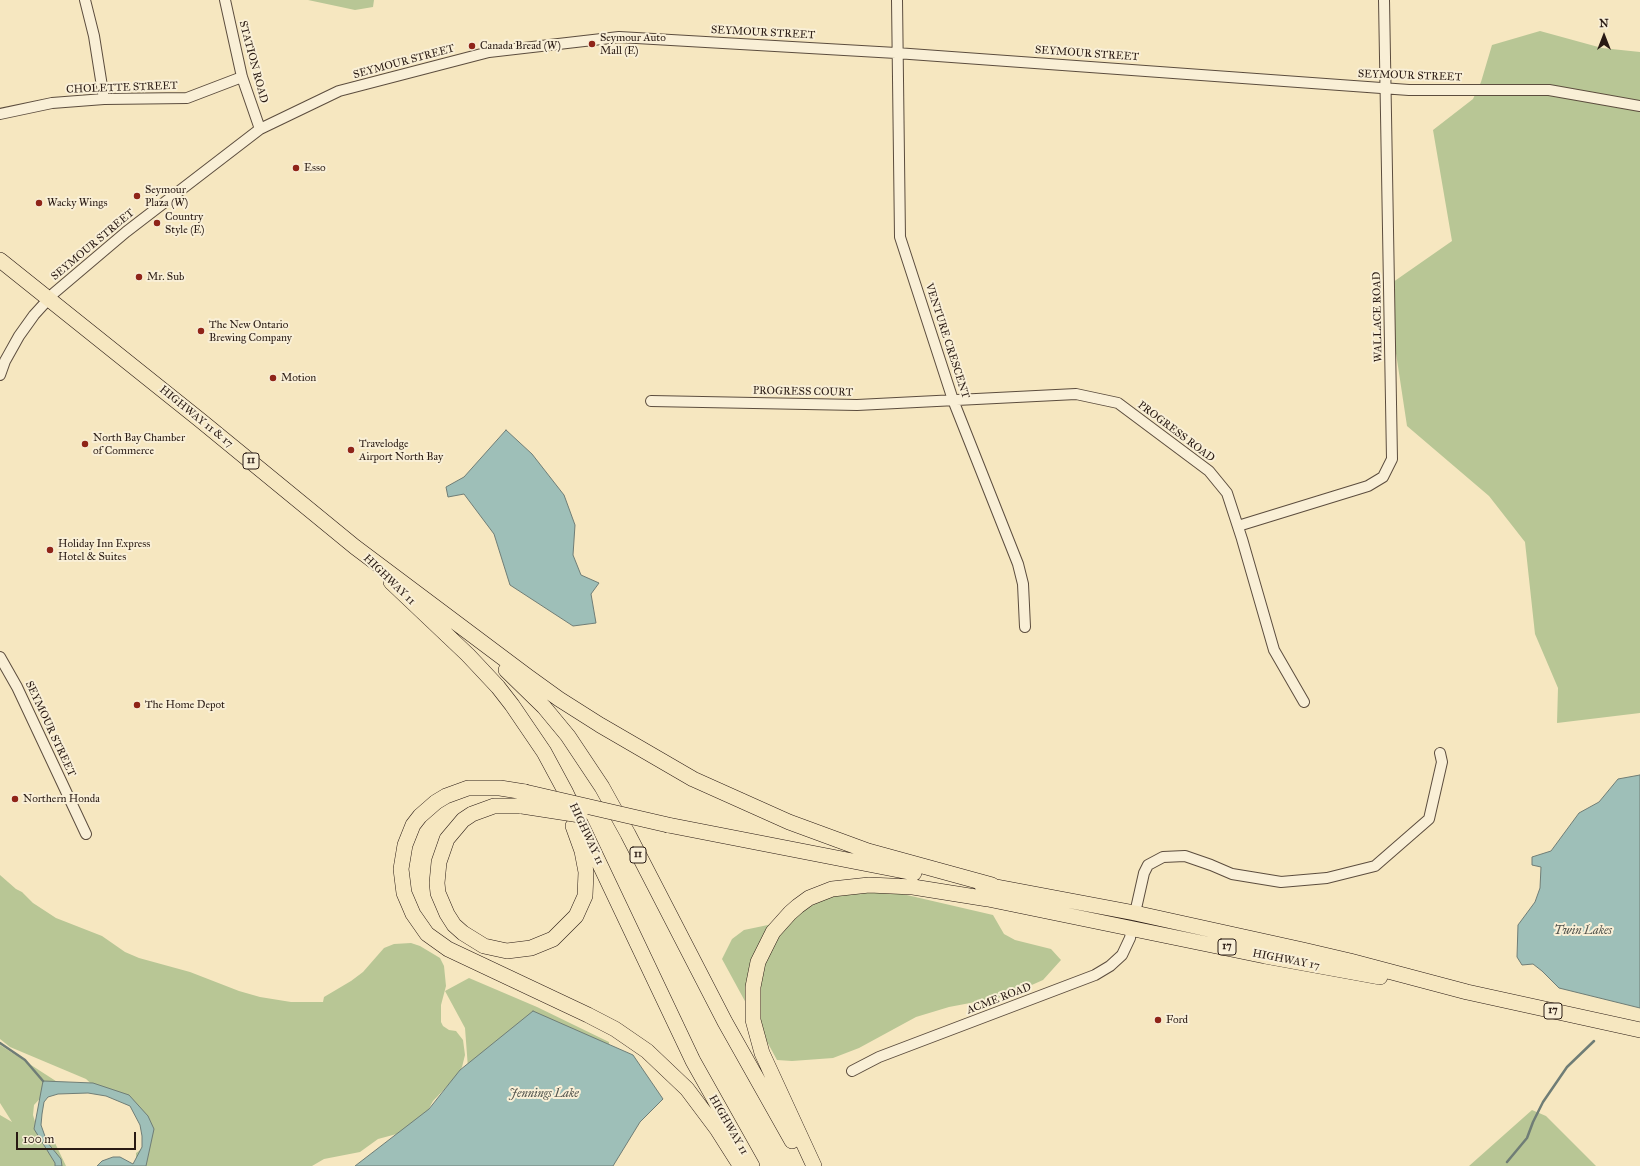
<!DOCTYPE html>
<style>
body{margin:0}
#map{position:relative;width:1640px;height:1166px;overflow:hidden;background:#f6e7c0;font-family:"IM FELL Great Primer",serif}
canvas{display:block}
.north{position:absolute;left:1584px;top:16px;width:40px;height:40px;-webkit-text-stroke:3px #f9efd6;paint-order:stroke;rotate:0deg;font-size:11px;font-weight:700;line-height:16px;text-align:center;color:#291a13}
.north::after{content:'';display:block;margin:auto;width:14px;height:18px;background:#291a13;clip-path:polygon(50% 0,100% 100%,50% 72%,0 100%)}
.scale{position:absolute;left:16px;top:1132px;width:120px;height:18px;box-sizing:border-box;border:2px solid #291a13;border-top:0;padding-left:5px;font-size:12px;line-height:14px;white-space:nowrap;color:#291a13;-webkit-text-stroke:3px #f9efd6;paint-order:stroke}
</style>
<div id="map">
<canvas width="1640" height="1166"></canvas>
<div class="north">N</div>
<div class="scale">100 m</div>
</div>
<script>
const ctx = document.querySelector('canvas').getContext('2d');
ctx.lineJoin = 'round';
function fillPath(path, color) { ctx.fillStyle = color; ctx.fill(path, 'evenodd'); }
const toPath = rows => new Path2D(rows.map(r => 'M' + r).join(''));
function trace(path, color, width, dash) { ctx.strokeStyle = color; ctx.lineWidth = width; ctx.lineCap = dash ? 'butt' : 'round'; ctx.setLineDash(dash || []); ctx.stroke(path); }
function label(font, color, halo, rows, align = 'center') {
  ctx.font = font + ' "IM FELL Great Primer",serif'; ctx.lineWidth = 4; ctx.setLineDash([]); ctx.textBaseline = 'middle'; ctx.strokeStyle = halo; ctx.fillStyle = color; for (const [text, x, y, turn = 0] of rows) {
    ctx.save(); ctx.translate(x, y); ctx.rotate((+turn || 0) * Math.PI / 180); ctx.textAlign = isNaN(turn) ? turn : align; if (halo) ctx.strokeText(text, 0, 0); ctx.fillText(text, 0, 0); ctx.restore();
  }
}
fillPath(toPath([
 [308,0,374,0,373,7,355,10],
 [1540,31,1602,48,1640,52,1640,713,1557,723,1558,688,1535,634,1525,542,1489,496,1407,426,1386,287,1452,241,1433,130,1473,99,1481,82,1492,45],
 [0,875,16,889,22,892,33,903,56,918,102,936,125,952,139,958,190,972,239,991,260,997,291,1002,323,1002,324,997,351,981,363,972,384,948,394,944,411,943,420,946,440,958,444,966,446,986,441,1005,441,1022,443,1026,449,1030,456,1031,463,1040,465,1055,462,1067,455,1078,433,1101,427,1112,404,1132,378,1139,360,1152,324,1159,312,1166,136,1166,136,1153,143,1148,144,1115,130,1106,99,1091,86,1079,10,1047,0,1039],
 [855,883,993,915,1004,934,1015,940,1051,949,1061,960,1043,980,1007,996,949,1007,916,1017,859,1048,833,1058,792,1061,777,1060,722,959,732,939,744,930,787,921,844,886],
 [469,978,537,1007,609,1042,610,1077,426,1166,468,1068,465,1028,445,991],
 [0,1045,62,1085,46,1092,34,1105,33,1115,39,1135,43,1140,55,1143,66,1166,0,1166,0,1115,12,1122,0,1103],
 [1532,1110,1546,1116,1596,1166,1469,1166]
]), '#b8c695');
const water = toPath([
 [506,430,532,454,564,495,575,525,573,555,581,575,599,583,591,594,596,623,573,626,510,585,494,534,464,494,448,497,446,487,464,477,506,430],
 [1640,775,1640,1008,1559,988,1542,971,1533,964,1522,965,1517,957,1518,925,1535,902,1540,888,1541,867,1532,865,1532,857,1551,851,1579,813,1599,802,1618,779,1640,775],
 [533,1011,633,1055,663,1099,640,1122,613,1166,355,1166,429,1109,460,1070,533,1011],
 [43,1081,93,1083,129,1095,148,1116,154,1129,146,1166,97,1166,102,1161,113,1157,120,1157,133,1164,142,1147,142,1136,140,1125,130,1106,106,1096,88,1093,58,1094,48,1097,44,1102,42,1114,41,1125,47,1142,61,1159,62,1166,55,1166,55,1163,34,1129,43,1081]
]);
fillPath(water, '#9ebfb8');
trace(water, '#6f7d76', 1);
trace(toPath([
 [0,1043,25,1060,43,1081],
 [1507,1162,1527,1138,1533,1122,1543,1102,1567,1067,1594,1041]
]), '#6f7d76', 2.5);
const minor = toPath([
 [85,0,94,36,104,99],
 [225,0,242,77,260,129],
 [897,0,900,237,953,400,1018,564,1023,584,1025,627],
 [0,114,52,103,104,99,187,98,242,77],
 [0,375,5,361,19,336,34,315,54,293,126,232,260,129,339,91,489,52,619,37,896,53,1409,90,1549,90,1640,106],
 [651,401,857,405,1076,394,1118,403,1209,471,1227,493,1242,539,1274,650,1304,702],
 [1238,526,1368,486,1383,477,1392,459,1384,0],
 [0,657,17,687,86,834],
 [1135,913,1144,873,1148,865,1163,857,1185,856,1211,865,1232,874,1281,882,1327,878,1375,866,1429,819,1442,762,1440,753],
 [852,1071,879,1057,1095,975,1110,966,1122,955,1130,938,1132,927]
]);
const highway = toPath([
 [0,260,200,420,355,547,527,676,559,699,600,725,693,779,789,822,868,851,992,885],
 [391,582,468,655,498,687,512,705,544,752,565,791,693,1061,752,1166],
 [506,670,544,707,568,736,602,787,628,834,725,1022,792,1141],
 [525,792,500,788,468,788,446,796,436,802,420,816,413,825,405,845,401,869,404,893,413,914,427,934,448,949,588,1015,615,1029,647,1051,687,1089,717,1129,738,1162],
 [522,806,494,806,472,814,463,820,447,839,439,862,437,883,438,893,447,914,454,925,463,933,484,946,507,951,531,948,553,939,576,916,585,896,586,872,582,851,573,826],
 [668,825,914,873],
 [981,884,1135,913,1303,950,1350,961,1467,992,1640,1030],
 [814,1166,762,1053,753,1020,753,987,758,962,773,932,790,913,798,906,809,898,832,889,869,885,913,887,988,899,1265,956,1380,977]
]);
trace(minor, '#5c4d3e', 12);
trace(highway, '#291a13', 16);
trace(minor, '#f9efd6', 10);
trace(highway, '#f6e7c0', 15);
const highwayBridge = toPath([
 [525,792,668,825],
 [522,806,580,815]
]);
trace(highwayBridge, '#291a13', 16, []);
trace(highwayBridge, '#f6e7c0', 15);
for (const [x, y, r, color] of [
 [592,44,4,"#8f2418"],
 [472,46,4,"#8f2418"],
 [296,168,4,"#8f2418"],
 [137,196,4,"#8f2418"],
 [39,203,4,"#8f2418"],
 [157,223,4,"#8f2418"],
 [139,277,4,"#8f2418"],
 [201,331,4,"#8f2418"],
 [273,378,4,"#8f2418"],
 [85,444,4,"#8f2418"],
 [351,450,4,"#8f2418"],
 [50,550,4,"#8f2418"],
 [137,705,4,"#8f2418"],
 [15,799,4,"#8f2418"],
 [1158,1020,4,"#8f2418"]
]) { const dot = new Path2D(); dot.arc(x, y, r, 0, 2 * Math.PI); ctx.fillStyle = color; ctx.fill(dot); trace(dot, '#f9efd6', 1.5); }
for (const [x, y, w] of [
 [251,461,16],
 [638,855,16],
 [1227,947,18],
 [1553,1011,18]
]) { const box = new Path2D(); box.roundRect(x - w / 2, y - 8, w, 16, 3); ctx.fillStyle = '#f9efd6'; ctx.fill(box); trace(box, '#291a13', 1); }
label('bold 10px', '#291a13', null, [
 ["11",251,461],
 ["11",638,855],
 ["17",1227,947],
 ["17",1553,1011]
]);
label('11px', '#291a13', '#f9efd6', [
 ["SEYMOUR STREET",763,33,3],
 ["SEYMOUR STREET",1087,54,4],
 ["STATION ROAD",253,62,75],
 ["SEYMOUR STREET",404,62,-15],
 ["SEYMOUR STREET",1410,76,2],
 ["CHOLETTE STREET",122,88,-2],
 ["SEYMOUR STREET",93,245,-40],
 ["WALLACE ROAD",1378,317,-91],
 ["VENTURE CRESCENT",947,341,72],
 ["PROGRESS COURT",803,392,1],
 ["HIGHWAY 11 & 17",196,417,39],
 ["PROGRESS ROAD",1176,432,37],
 ["HIGHWAY 11",389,580,44],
 ["SEYMOUR STREET",50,729,65],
 ["HIGHWAY 11",586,834,65],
 ["HIGHWAY 17",1286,960,11],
 ["ACME ROAD",999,999,-21],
 ["HIGHWAY 11",728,1125,60]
]);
label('11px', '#291a13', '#f9efd6', [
 ["Seymour Auto",600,38],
 ["Mall (E)",600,51],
 ["Canada Bread (W)",480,46],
 ["Esso",304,168],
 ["Seymour",145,190],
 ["Plaza (W)",145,203],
 ["Wacky Wings",47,203],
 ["Country",165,217],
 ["Style (E)",165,230],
 ["Mr. Sub",147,277],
 ["The New Ontario",209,325],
 ["Brewing Company",209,338],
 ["Motion",281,378],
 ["North Bay Chamber",93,438],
 ["of Commerce",93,451],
 ["Travelodge",359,444],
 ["Airport North Bay",359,457],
 ["Holiday Inn Express",58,544],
 ["Hotel & Suites",58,557],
 ["The Home Depot",145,705],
 ["Northern Honda",23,799],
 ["Ford",1166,1020]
], 'left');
label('italic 12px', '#52544d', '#f9efd6', [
 ["Twin Lakes",1583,931],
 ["Jennings Lake",544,1094]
]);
</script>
